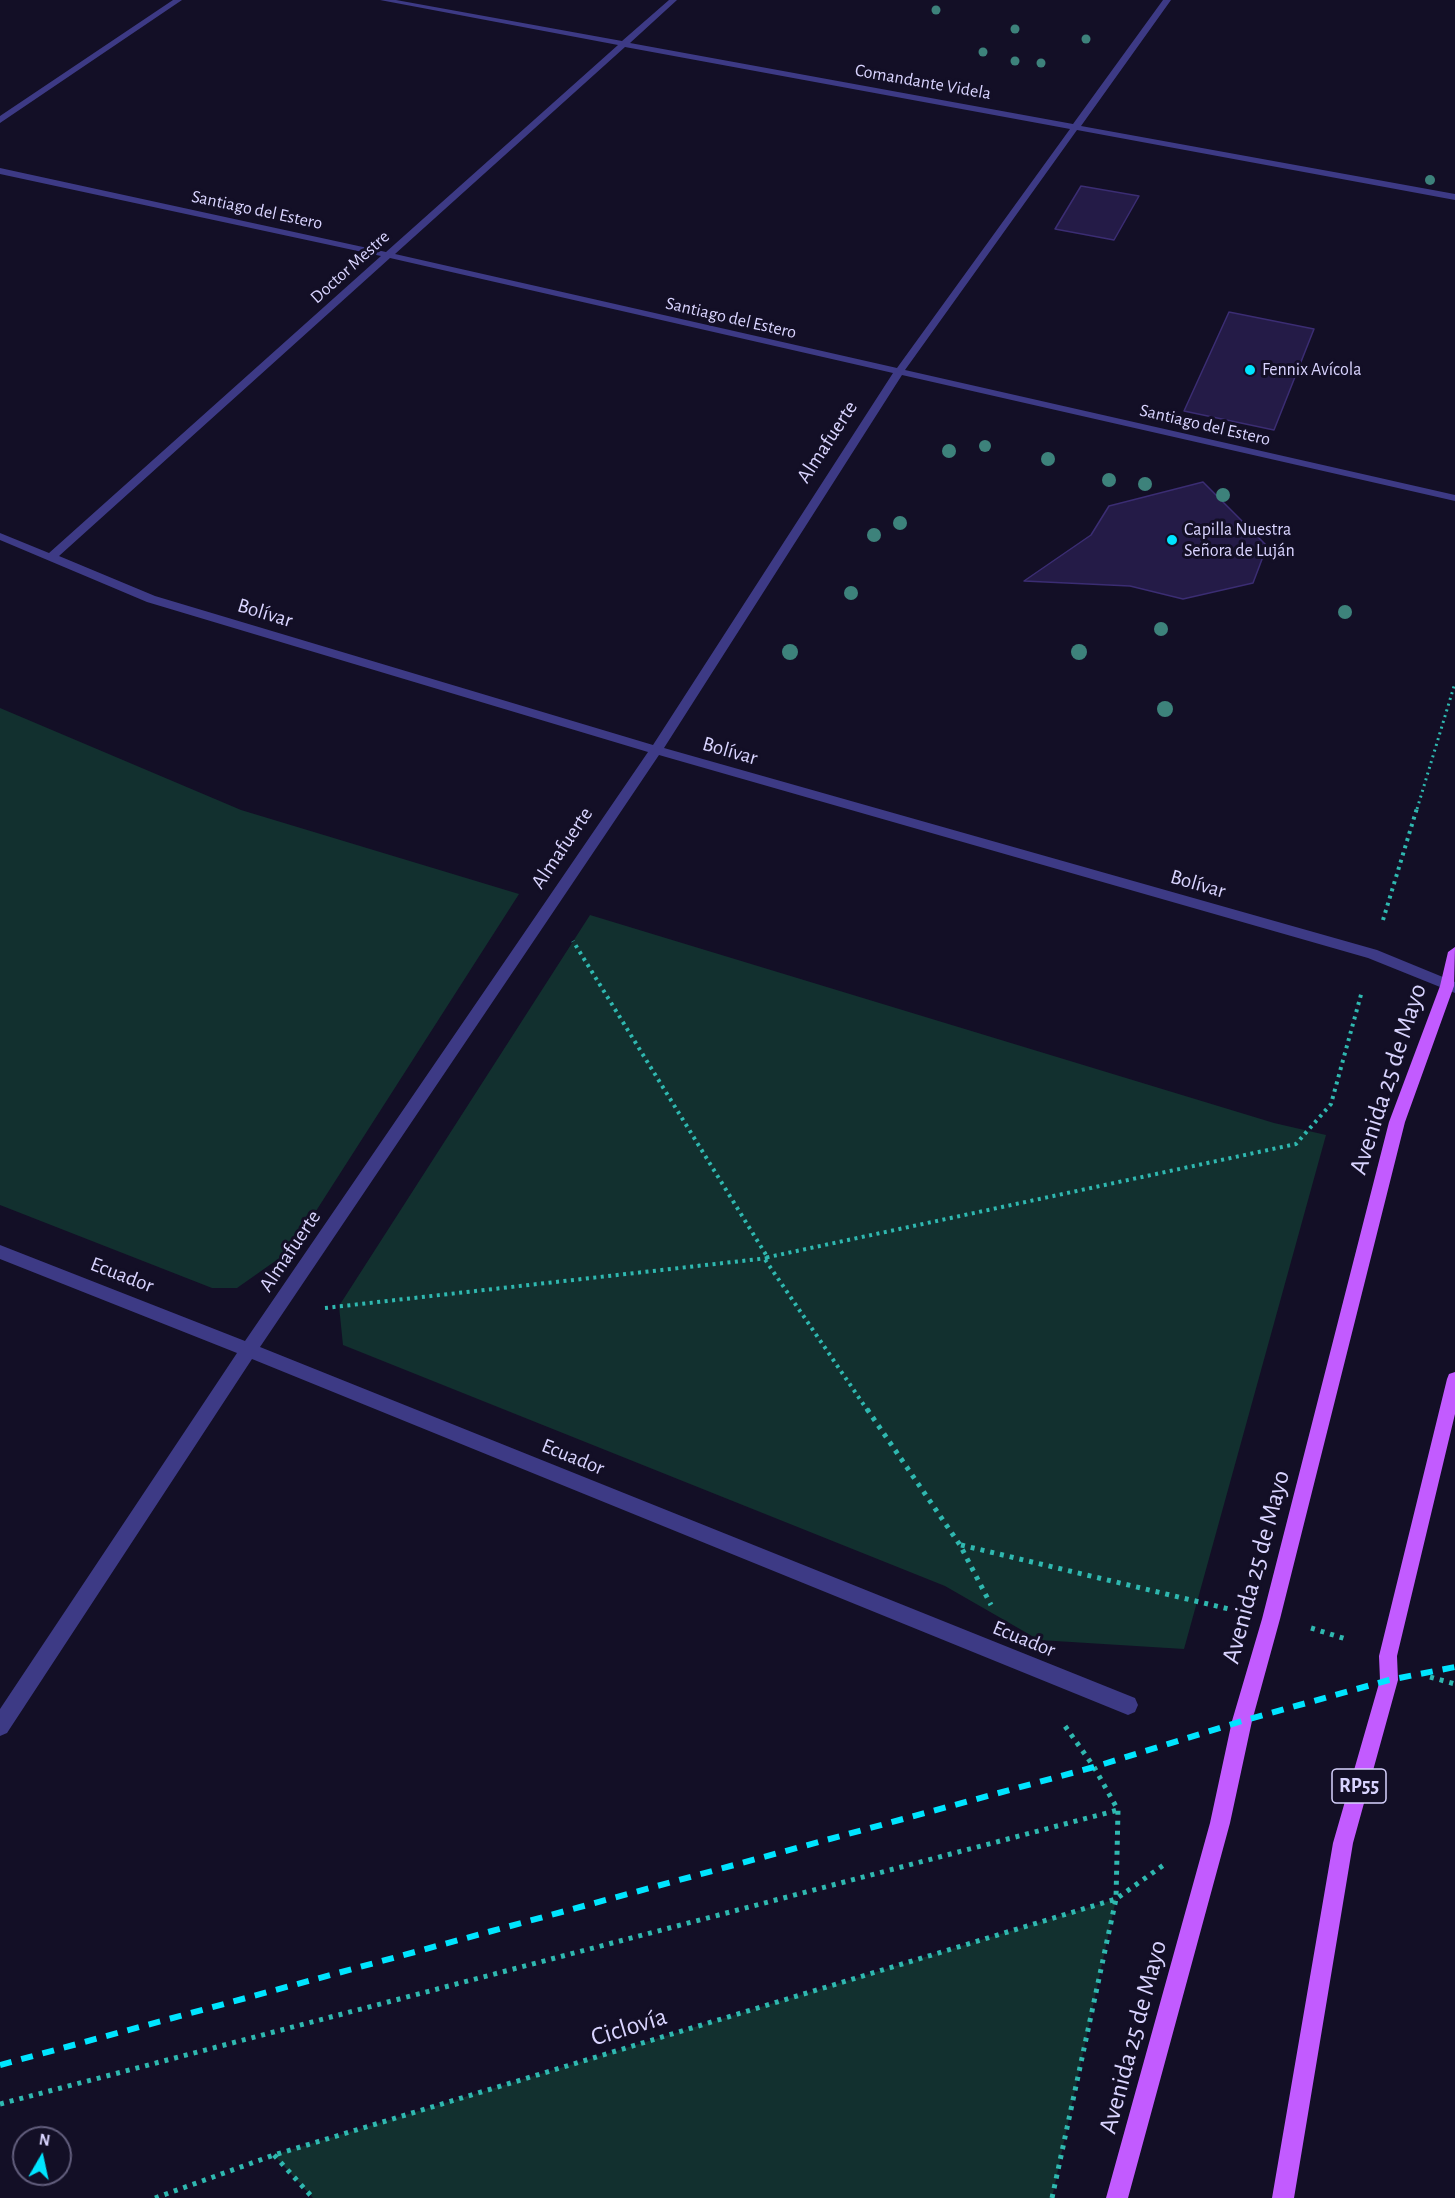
<!DOCTYPE html>
<meta charset="utf-8">
<style>
body{margin:0}
#map{position:relative;width:1455px;height:2198px;overflow:hidden;background:#130f26;font-family:"Alegreya Sans",sans-serif}
canvas{display:block}
.north{position:absolute;left:12px;top:2126px;width:60px;height:60px;box-sizing:border-box;background:#130f26;border:2px solid #625e7d;border-radius:50%;rotate:9deg;font-size:16px;font-weight:700;line-height:24px;text-align:center;color:#d9d4ff}
.north::after{content:'';display:block;margin:auto;width:21px;height:27px;background:#00e5ff;clip-path:polygon(50% 0,100% 100%,50% 72%,0 100%)}
</style>
<div id="map">
<canvas width="1455" height="2198"></canvas>
<div class="north">N</div>
</div>
<script>
const ctx = document.querySelector('canvas').getContext('2d');
ctx.lineJoin = 'round';
function fillPath(path, color) { ctx.fillStyle = color; ctx.fill(path, 'evenodd'); }
const toPath = rows => new Path2D(rows.map(r => 'M' + r).join(''));
function trace(path, color, width, dash) { ctx.strokeStyle = color; ctx.lineWidth = width; ctx.lineCap = dash ? 'butt' : 'round'; ctx.setLineDash(dash || []); ctx.stroke(path); }
function label(font, color, halo, rows, align = 'center') {
  ctx.font = font + ' "Alegreya Sans",sans-serif'; ctx.lineWidth = 6; ctx.setLineDash([]); ctx.textBaseline = 'middle'; ctx.strokeStyle = halo; ctx.fillStyle = color; for (const [text, x, y, turn = 0] of rows) {
    ctx.save(); ctx.translate(x, y); ctx.rotate((+turn || 0) * Math.PI / 180); ctx.textAlign = isNaN(turn) ? turn : align; if (halo) ctx.strokeText(text, 0, 0); ctx.fillText(text, 0, 0); ctx.restore();
  }
}
fillPath(toPath([
 [0,708,241,810,519,894,291,1250,237,1288,212,1288,0,1205],
 [590,915,1274,1123,1326,1135,1184,1649,1039,1640,945,1586,343,1345,339,1306],
 [1116,1899,1052,2198,313,2198,274,2155]
]), '#12302f');
const building = toPath([
 [1081,186,1139,196,1114,240,1055,229,1081,186],
 [1229,312,1314,329,1274,430,1184,411,1229,312],
 [1203,482,1267,546,1253,583,1183,599,1130,586,1024,581,1091,535,1109,506,1203,482]
]);
fillPath(building, '#241b47');
trace(building, '#3b2d73', 1.5);
trace(toPath([
 [1417,809,1455,683]
]), '#2fb8b0', 3, [2, 4]);
trace(toPath([
 [1383,920,1417,808],
 [325,1308,768,1258,573,941],
 [868,1411,764,1258,1296,1144,1331,1104,1362,991]
]), '#2fb8b0', 4, [3, 4.5]);
trace(toPath([
 [867,1409,960,1545,991,1605],
 [961,1545,1233,1610],
 [1311,1628,1349,1640],
 [1430,1677,1455,1684],
 [0,2104,1118,1810],
 [274,2155,313,2198],
 [155,2198,274,2155,1116,1899,1165,1864],
 [1052,2198,1116,1899,1118,1810,1094,1767,1065,1726]
]), '#2fb8b0', 5, [4, 6]);
fillPath(toPath([
 [173,0,182,0,0,123,0,116,173,0],
 [380,0,396,0,622,41,669,0,677,0,630,43,1073,124,1163,0,1171,0,1081,126,1455,194,1455,200,1077,130,905,370,1455,495,1455,501,902,375,664,748,1377,950,1455,982,1455,993,1368,958,659,755,260,1347,1135,1698,1138,1705,1135,1712,1128,1715,252,1359,7,1733,0,1736,0,1709,237,1353,0,1259,0,1245,245,1341,648,752,147,602,0,540,0,533,49,553,381,256,0,174,0,168,386,252,618,45,380,0],
 [625,47,1070,129,897,368,395,254,625,47],
 [390,258,893,373,653,745,155,596,59,556,390,258]
]), '#3d3a85');
fillPath(toPath([
 [1455,947,1454,986,1405,1122,1280,1619,1252,1721,1230,1823,1128,2198,1106,2198,1210,1823,1232,1721,1262,1619,1389,1122,1440,986,1448,952,1455,947],
 [1455,1372,1455,1414,1397,1656,1398,1680,1353,1843,1294,2198,1272,2198,1333,1843,1380,1680,1379,1656,1447,1379,1449,1374,1455,1372]
]), '#c25bff');
trace(toPath([
 [0,2065,1094,1767,1242,1721,1389,1680,1455,1667]
]), '#00e5ff', 6, [12, 10]);
ctx.fillStyle = '#3d827b';
for (const [x, y, r] of [
 [936,10,4.5],
 [1015,29,4.5],
 [1086,39,4.5],
 [983,52,4.5],
 [1015,61,4.5],
 [1041,63,4.5],
 [1430,180,5],
 [985,446,6],
 [949,451,7],
 [1048,459,7],
 [1109,480,7],
 [1145,484,7],
 [1223,495,7],
 [900,523,7],
 [874,535,7],
 [851,593,7],
 [1345,612,7],
 [1161,629,7],
 [790,652,8],
 [1079,652,8],
 [1165,709,8]
]) { ctx.beginPath(); ctx.arc(x, y, r, 0, 2 * Math.PI); ctx.fill(); }
for (const [x, y, r, color] of [
 [1250,370,6,"#00e5ff"],
 [1172,540,6,"#00e5ff"]
]) { const dot = new Path2D(); dot.arc(x, y, r, 0, 2 * Math.PI); ctx.fillStyle = color; ctx.fill(dot); trace(dot, '#130f26', 2); }
label('18px', '#d9d4ff', '#130f26', [
 ["Comandante Videla",923,82,10],
 ["Santiago del Estero",257,210,12],
 ["Doctor Mestre",350,267,-42],
 ["Santiago del Estero",731,318,13],
 ["Santiago del Estero",1205,425,13]
]);
label('18px', '#d9d4ff', '#130f26', [
 ["Fennix Avícola",1262,370],
 ["Capilla Nuestra",1184,530],
 ["Señora de Luján",1184,551]
], 'left');
for (const [x, y, w] of [
 [1359,1786,54]
]) { const box = new Path2D(); box.roundRect(x - w / 2, y - 17, w, 34, 4.5); ctx.fillStyle = '#130f26'; ctx.fill(box); trace(box, '#d9d4ff', 1.5); }
label('bold 20px', '#d9d4ff', null, [
 ["RP55",1359,1786]
]);
label('21px', '#d9d4ff', '#130f26', [
 ["Almafuerte",827,442,-57],
 ["Bolívar",265,613,17],
 ["Bolívar",730,751,16],
 ["Almafuerte",562,848,-56],
 ["Bolívar",1198,884,16],
 ["Almafuerte",290,1251,-56],
 ["Ecuador",122,1275,21],
 ["Ecuador",573,1457,22],
 ["Ecuador",1024,1639,22]
]);
label('26px', '#d9d4ff', '#130f26', [
 ["Avenida 25 de Mayo",1388,1079,-72],
 ["Avenida 25 de Mayo",1256,1567,-75],
 ["Ciclovía",629,2027,-17],
 ["Avenida 25 de Mayo",1133,2037,-75]
]);
</script>
